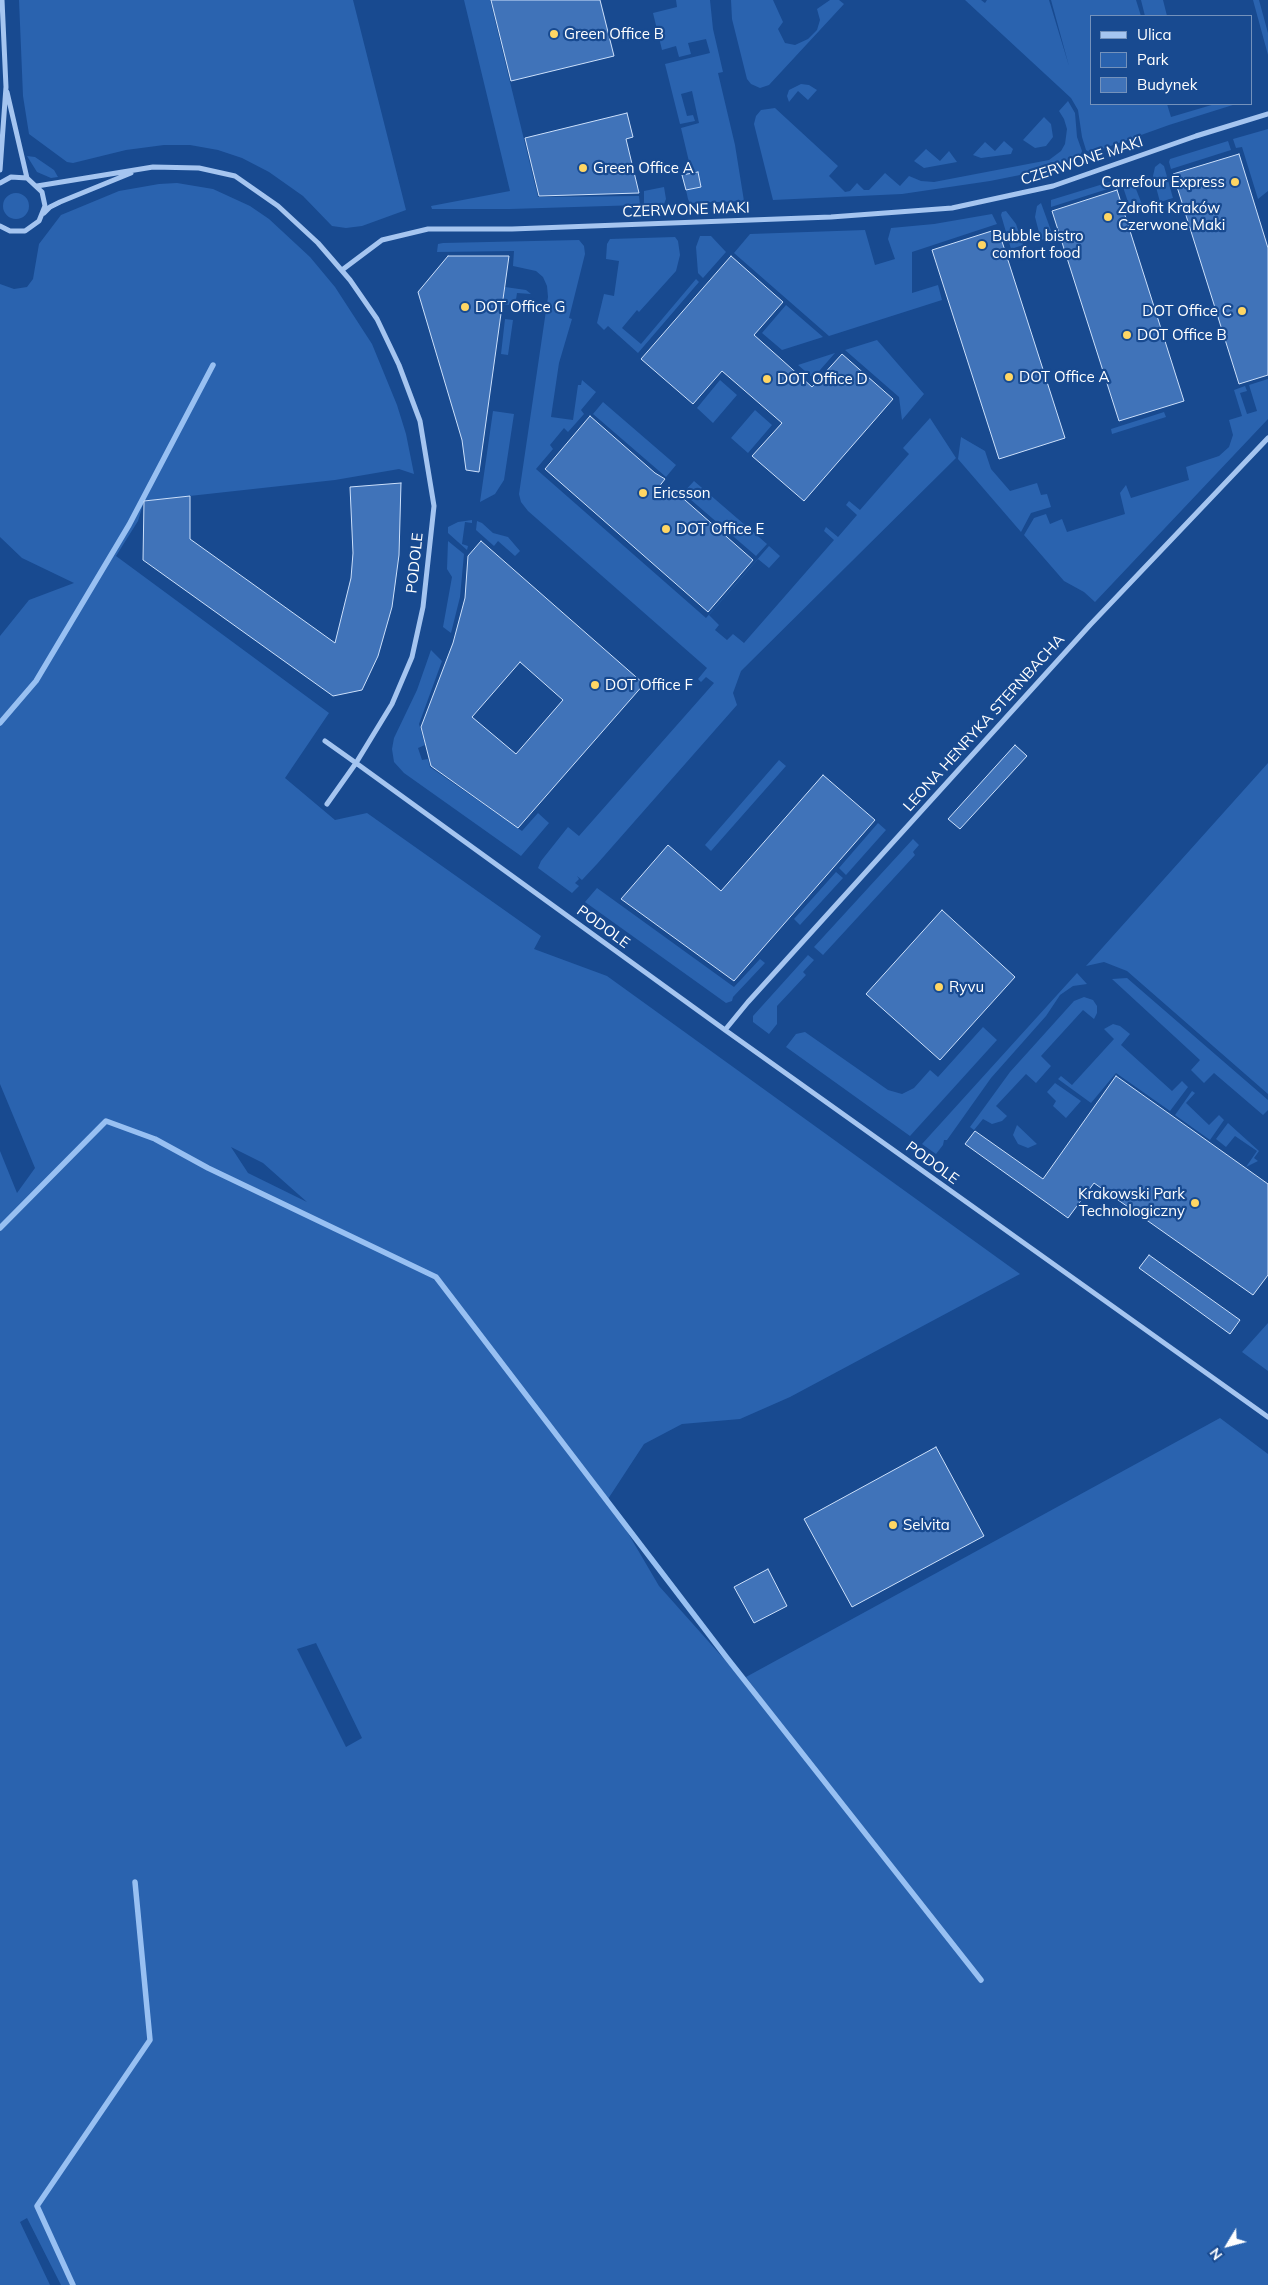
<!DOCTYPE html>
<meta charset="utf-8">
<style>
body{margin:0}
#map{position:relative;width:1268px;height:2285px;overflow:hidden;background:#184a90;font-family:Mulish,sans-serif}
canvas{display:block}
.legend{position:absolute;left:1090px;top:15px;width:162px;height:90px;box-sizing:border-box;background:#184a90;border:1px solid #7492bc;margin:0;padding:6px 9px;list-style:none;font-size:15px;color:#fff}
.legend li{display:flex;align-items:center;gap:10px;height:25px}
.legend b{width:25px;border:1px solid #7492bc}
.north{position:absolute;left:1203px;top:2220px;width:50px;height:50px;-webkit-text-stroke:4px #184a90;paint-order:stroke;rotate:233deg;font-size:14px;font-weight:700;line-height:20px;text-align:center;color:#fff}
.north::after{content:'';display:block;margin:auto;width:18px;height:22px;background:#fff;clip-path:polygon(50% 0,100% 100%,50% 72%,0 100%)}
</style>
<div id="map">
<canvas width="1268" height="2285"></canvas>
<ul class="legend">
<li><b style="height:6px;background:#a5c5f0"></b>Ulica</li>
<li><b style="height:14px;background:#2a63af"></b>Park</li>
<li><b style="height:14px;background:#4073b9"></b>Budynek</li>
</ul>
<div class="north">N</div>
</div>
<script>
const ctx = document.querySelector('canvas').getContext('2d');
ctx.lineJoin = 'round';
function fillPath(path, color) { ctx.fillStyle = color; ctx.fill(path, 'evenodd'); }
const toPath = rows => new Path2D(rows.map(r => 'M' + r).join(''));
function trace(path, color, width, dash) { ctx.strokeStyle = color; ctx.lineWidth = width; ctx.lineCap = dash ? 'butt' : 'round'; ctx.setLineDash(dash || []); ctx.stroke(path); }
function label(font, color, halo, rows, align = 'center') {
  ctx.font = font + ' Mulish,sans-serif'; ctx.lineWidth = 4.5; ctx.setLineDash([]); ctx.textBaseline = 'middle'; ctx.strokeStyle = halo; ctx.fillStyle = color; for (const [text, x, y, turn = 0] of rows) {
    ctx.save(); ctx.translate(x, y); ctx.rotate((+turn || 0) * Math.PI / 180); ctx.textAlign = isNaN(turn) ? turn : align; if (halo) ctx.strokeText(text, 0, 0); ctx.fillText(text, 0, 0); ctx.restore();
  }
}
fillPath(toPath([
 [19,0,353,0,406,210,362,226,346,228,332,226,303,196,269,172,242,158,218,150,190,145,164,145,126,150,73,163,67,162,29,134,23,96],
 [464,0,490,0,538,197,639,196,640,205,510,209,432,209,431,206,510,191],
 [676,0,710,0,713,29,723,72,718,73,735,145,744,201,690,203,688,199,686,190,701,186,697,172,682,175,681,173,691,170,681,128,699,123,692,91,681,94,687,116,693,115,695,121,680,124,665,64,710,53,706,39,688,43,691,54,679,57,676,46,662,50,653,13,677,7],
 [731,0,773,0,783,22,778,29,785,43,795,45,808,39,817,30,820,20,817,9,830,0,839,0,844,4,769,85,760,88,751,84,747,79,732,19],
 [965,0,981,0,985,3,987,0,1049,0,1069,66,1051,0,1136,0,1141,16,1092,16,1092,104,1167,104,1171,117,1215,104,1236,104,1169,125,1091,153,1086,150,1082,137,1078,110,1071,98],
 [1141,0,1163,0,1167,16,1145,16],
 [1253,0,1259,0,1268,33,1268,55],
 [801,84,809,85,817,90,808,100,798,91,789,102,787,96,789,90],
 [1068,101,1075,113,1077,137,1082,151,1080,157,1020,175,990,181,902,194,773,200,754,124,756,116,761,110,775,108,838,166,829,176,845,192,850,191,857,183,864,190,869,190,885,173,900,186,909,176,921,181,934,182,1049,160,1061,151,1065,144,1067,129,1064,119,1059,111],
 [1044,117,1051,124,1053,137,1046,146,1035,148,1023,140],
 [1268,129,1268,191,1258,199,1242,147,1236,148,1233,139],
 [1004,141,1013,149,1011,154,981,158,973,155,985,142,995,151],
 [1228,141,1231,150,1171,169,1169,162,1170,159],
 [926,149,940,161,949,151,957,162,924,168,914,161],
 [27,156,35,157,54,170,58,177,51,178,37,172],
 [1160,163,1164,166,1173,198,1160,202,1153,176,1155,167],
 [1123,177,1134,184,1143,207,1131,211,1121,181],
 [1113,181,1117,186,1051,207,1051,200],
 [177,183,213,189,250,206,269,219,310,257,335,287,372,344,397,405,406,434,414,474,399,469,335,480,144,501,138,521,116,556,329,713,285,778,335,820,367,813,541,936,534,949,607,976,1020,1274,790,1397,740,1419,682,1424,644,1444,608,1499,659,1586,775,1716,746,1677,1220,1418,1268,1454,1268,2285,61,2285,27,2218,20,2222,50,2285,0,2285,0,1151,17,1193,35,1168,0,1084,0,636,29,600,74,583,22,558,0,537,0,284,14,289,27,287,33,279,39,244,61,215,119,191,159,184],
 [231,1147,263,1163,307,1202,248,1173],
 [316,1643,362,1738,346,1747,297,1649],
 [664,187,666,199,664,204,644,205,644,191],
 '3 206a13 13 0 1 1 26 0a13 13 0 1 1-26 0Z',
 [1041,203,1053,236,1041,240,1035,217,1037,206],
 [1006,211,1016,224,1023,245,1011,249,1001,215,1002,212],
 [992,214,997,224,912,252,912,293,938,285,942,300,829,336,734,253,750,234,865,230,875,265,895,259,888,239,891,228,934,224],
 [700,236,711,236,726,252,703,278,698,273,696,247],
 [675,237,678,241,680,255,676,271,639,312,637,310,622,328,641,344,696,279,699,282,638,353,608,326,604,330,597,323,604,294,614,296,619,261,606,259,607,244,610,239],
 [579,240,584,246,585,254,569,318,572,319,559,363,551,417,573,420,578,385,581,385,582,380,596,392,581,410,584,414,568,432,564,428,550,445,553,449,536,469,706,618,769,546,780,556,769,568,758,559,709,615,719,625,715,630,727,640,733,634,744,643,834,540,824,531,826,527,838,537,857,515,846,505,849,501,860,510,909,454,903,448,930,418,956,458,741,671,733,693,737,705,597,864,582,880,577,876,579,879,575,883,579,886,572,893,538,868,541,861,568,827,579,836,714,683,706,677,701,682,698,679,707,668,528,511,521,502,519,494,548,297,547,286,543,277,536,271,513,266,514,251,437,252,438,244,443,243],
 [505,287,526,290,531,294,517,293,515,306,503,304],
 [786,305,823,337,782,350,762,333],
 [505,319,513,320,508,355,501,354],
 [877,340,924,394,902,420,899,397,845,350],
 [835,353,813,378,798,365],
 [1268,379,1268,419,1095,602,1084,592,1064,581,1024,535,1034,518,1046,514,1050,524,1062,519,1067,532,1125,514,1120,493,1126,485,1131,498,1189,480,1186,467,1219,456,1229,447,1233,435,1229,420,1242,416,1234,390,1245,386,1247,391,1240,393,1247,414,1257,411,1249,385],
 [720,380,737,395,713,423,697,408],
 [603,402,676,465,666,477,593,414],
 [755,410,772,425,748,453,731,438],
 [493,411,514,414,504,480,495,494,480,502],
 [1164,412,1166,417,1112,434,1111,429],
 [961,437,985,451,991,469,1010,491,1037,483,1041,495,1047,494,1051,507,1031,513,1021,532,958,459],
 [694,481,767,544,756,556,683,493],
 [472,520,472,523,465,522,462,544,468,546,467,550,448,533,448,527,458,522],
 [477,521,482,523,493,533,508,537,520,551,515,556,498,541,494,546,476,530],
 [448,541,464,554,460,597,451,633,443,627,452,577,447,569],
 [431,650,442,661,419,724,425,745,418,748,422,760,428,759,430,767,522,831,538,813,549,823,521,856,404,773,394,762,392,749,394,738,417,690],
 [779,760,786,766,711,851,705,845],
 [1268,763,1268,1094,1127,971,1104,962,1086,966],
 [878,823,886,830,846,875,839,868],
 [913,839,919,845,913,852,915,855,823,955,814,947],
 [836,872,843,878,800,925,794,919],
 [597,888,734,987,760,959,765,963,733,997,732,1001,726,1003,585,902],
 [808,955,814,960,803,972,806,975,777,1006,777,1024,769,1034,753,1022,753,1016],
 [1077,973,1087,984,1073,986,1060,995,1046,1016,991,1078,947,1140,944,1140,943,1145,936,1154,922,1144],
 [1127,978,1268,1100,1268,1110,1263,1115,1214,1073,1204,1083,1191,1070,1200,1060,1112,979],
 [1084,997,1093,1000,1097,1006,1097,1013,1094,1019,1083,1010,1041,1056,1051,1066,1036,1083,1026,1074,996,1106,1007,1116,1002,1121,992,1124,983,1119,974,1130,970,1127,1010,1072,1074,1001],
 [1113,1024,1120,1026,1130,1034,1121,1045,1172,1091,1182,1081,1188,1087,1170,1111,1116,1073,1091,1103,1058,1079,1061,1076,1072,1085,1114,1039,1104,1029],
 [983,1027,997,1040,910,1136,786,1047,796,1034,805,1032,888,1090,902,1094,914,1088,930,1070,938,1077],
 [1055,1083,1081,1101,1066,1118,1053,1106,1056,1101,1047,1092],
 [1192,1091,1195,1093,1186,1103,1209,1125,1219,1115,1224,1120,1210,1140,1175,1115],
 [1228,1123,1259,1151,1254,1158,1258,1161,1246,1167,1257,1151,1235,1136,1226,1147,1216,1139],
 [1017,1125,1037,1144,1028,1148,1018,1144,1013,1135],
 [1268,1323,1268,1371,1242,1352]
]), '#2a63af');
trace(toPath([
 [0,723,36,681,129,525,213,365],
 [0,1228,106,1121,155,1139,208,1168,436,1277,727,1658,981,1980],
 [73,2285,37,2206,150,2040,135,1882]
]), '#98c0f2', 5.5);
const building = toPath([
 [491,0,600,0,614,56,511,81,491,0],
 [627,113,633,137,626,139,639,193,539,196,525,138,627,113],
 [1239,154,1268,248,1268,375,1239,384,1173,174,1239,154],
 [698,172,701,187,686,190,682,175,698,172],
 [1117,190,1184,401,1119,421,1052,211,1117,190],
 [998,229,1065,438,999,459,932,250,998,229],
 [448,256,509,256,479,472,466,470,462,440,418,292,448,256],
 [731,256,783,302,754,335,782,360,812,387,842,354,893,399,804,501,752,456,782,423,722,371,693,404,641,359,731,256],
 [590,416,655,473,665,479,658,488,677,493,753,560,708,612,545,469,590,416],
 [401,483,399,555,392,607,378,656,362,690,333,696,143,560,144,501,190,496,190,539,335,643,351,578,353,553,350,487,401,483],
 [481,541,644,684,518,828,431,766,421,727,453,643,465,598,468,556,481,541],
 [520,662,563,700,516,754,472,717,520,662],
 [1015,745,1027,756,960,829,948,819,1015,745],
 [823,775,875,820,734,981,621,899,668,845,721,891,823,775],
 [942,910,1015,977,940,1060,866,994,942,910],
 [1116,1076,1268,1184,1268,1275,1253,1295,1094,1183,1068,1218,965,1144,975,1131,1043,1179,1116,1076],
 [1149,1255,1240,1320,1230,1334,1139,1268,1149,1255],
 [936,1447,984,1536,852,1607,804,1519,936,1447],
 [768,1569,787,1606,754,1623,734,1587,768,1569]
]);
fillPath(building, '#4073b9');
trace(building, '#cce0fb', 1);
trace(toPath([
 [7,92,27,178],
 [0,170,6,87,2,0],
 [0,183,11,177,27,178,42,192,45,206,39,221,25,231,10,231,0,226],
 [37,186,153,167,199,168,235,176,278,206,318,243,350,280,377,319,399,365,420,421,434,506,423,607,412,657,392,704,356,763,725,1030,1268,1417],
 [44,213,50,207,60,202,131,173],
 [342,270,382,240,428,229,512,229,831,217,952,208,1053,186,1196,136,1268,114],
 [325,741,356,763,327,804],
 [725,1030,748,1002,1090,625,1268,438]
]), '#a5c5f0', 5);
for (const [x, y, r, color] of [
 [554,34,5,"#ffd664"],
 [583,168,5,"#ffd664"],
 [1235,182,5,"#ffd664"],
 [1108,217,5,"#ffd664"],
 [982,245,5,"#ffd664"],
 [465,307,5,"#ffd664"],
 [1242,311,5,"#ffd664"],
 [1127,335,5,"#ffd664"],
 [1009,377,5,"#ffd664"],
 [767,379,5,"#ffd664"],
 [643,493,5,"#ffd664"],
 [666,529,5,"#ffd664"],
 [595,685,5,"#ffd664"],
 [939,987,5,"#ffd664"],
 [1195,1203,5,"#ffd664"],
 [893,1525,5,"#ffd664"]
]) { const dot = new Path2D(); dot.arc(x, y, r, 0, 2 * Math.PI); ctx.fillStyle = color; ctx.fill(dot); trace(dot, '#184a90', 2); }
label('15px', '#fff', '#184a90', [
 ["Green Office B",564,34],
 ["Green Office A",593,168],
 ["Carrefour Express",1225,182,"right"],
 ["Zdrofit Kraków",1118,208],
 ["Czerwone Maki",1118,225],
 ["Bubble bistro",992,236],
 ["comfort food",992,253],
 ["DOT Office G",475,307],
 ["DOT Office C",1232,311,"right"],
 ["DOT Office B",1137,335],
 ["DOT Office A",1019,377],
 ["DOT Office D",777,379],
 ["Ericsson",653,493],
 ["DOT Office E",676,529],
 ["DOT Office F",605,685],
 ["Ryvu",949,987],
 ["Krakowski Park",1185,1194,"right"],
 ["Technologiczny",1185,1211,"right"],
 ["Selvita",903,1525]
], 'left');
label('15px', '#fff', '#184a90', [
 ["CZERWONE MAKI",1082,161,-18],
 ["CZERWONE MAKI",686,210,-2],
 ["PODOLE",415,563,-84],
 ["LEONA HENRYKA STERNBACHA",984,723,-48],
 ["PODOLE",603,927,36],
 ["PODOLE",932,1163,36]
]);
</script>
